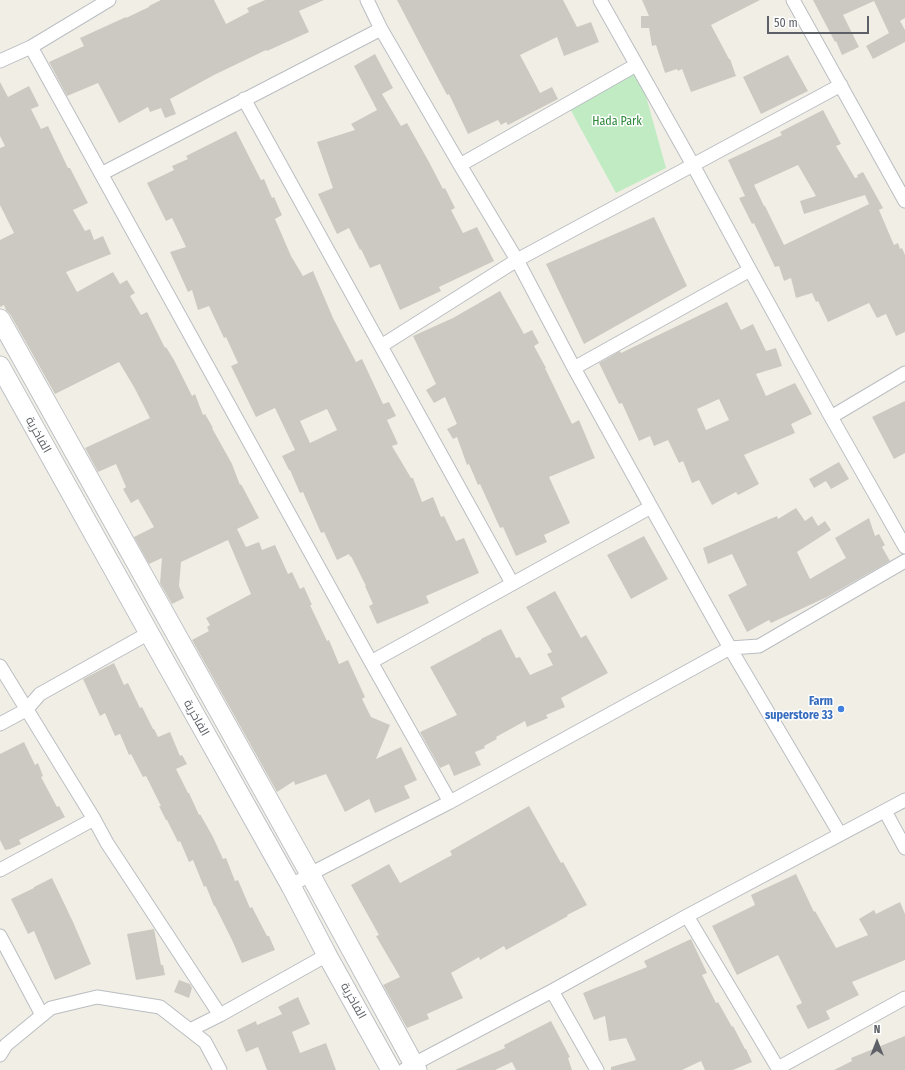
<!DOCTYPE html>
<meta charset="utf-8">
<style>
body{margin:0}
#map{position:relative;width:905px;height:1070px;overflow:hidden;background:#f1efe5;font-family:"Fira Sans Condensed",sans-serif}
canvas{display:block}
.north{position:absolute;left:857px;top:1022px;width:40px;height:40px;-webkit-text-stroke:3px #fff;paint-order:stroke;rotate:0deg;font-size:11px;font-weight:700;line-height:16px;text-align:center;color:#5d6167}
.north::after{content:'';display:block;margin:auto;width:14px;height:18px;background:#5d6167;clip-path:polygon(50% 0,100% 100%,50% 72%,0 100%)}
.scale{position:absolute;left:767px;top:16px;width:102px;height:18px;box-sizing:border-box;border:2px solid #5d6167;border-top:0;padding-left:5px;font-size:12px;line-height:14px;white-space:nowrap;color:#5d6167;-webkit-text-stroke:3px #fff;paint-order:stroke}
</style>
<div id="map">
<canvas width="905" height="1070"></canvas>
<div class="north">N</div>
<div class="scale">50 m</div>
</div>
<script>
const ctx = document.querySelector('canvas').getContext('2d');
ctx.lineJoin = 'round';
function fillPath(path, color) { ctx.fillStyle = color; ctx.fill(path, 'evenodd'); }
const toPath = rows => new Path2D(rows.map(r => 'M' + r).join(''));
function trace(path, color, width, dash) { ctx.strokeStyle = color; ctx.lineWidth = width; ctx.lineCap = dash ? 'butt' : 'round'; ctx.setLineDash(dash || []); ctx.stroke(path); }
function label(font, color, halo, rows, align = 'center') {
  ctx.font = font + ' "Fira Sans Condensed",Cairo,sans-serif'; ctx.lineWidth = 3; ctx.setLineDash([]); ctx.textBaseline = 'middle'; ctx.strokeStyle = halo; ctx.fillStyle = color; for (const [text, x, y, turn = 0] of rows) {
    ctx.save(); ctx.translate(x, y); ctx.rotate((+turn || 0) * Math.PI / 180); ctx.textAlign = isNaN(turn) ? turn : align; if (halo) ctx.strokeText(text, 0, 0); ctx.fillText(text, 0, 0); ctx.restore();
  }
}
fillPath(toPath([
 [639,71,666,168,616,193,569,107]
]), '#c0ebc3');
fillPath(toPath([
 [161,0,214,0,226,24,249,12,247,8,265,0,324,0,299,11,309,32,267,51,266,50,214,75,170,99,176,114,165,118,161,108,150,112,148,107,119,123,98,83,67,96,49,62,84,46,80,38,126,17,126,18,149,7,149,6],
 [397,0,563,0,577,27,591,22,599,42,564,56,557,37,520,55,540,93,552,87,558,99,508,125,506,122,501,125,498,120,468,134,449,94,447,95,420,44],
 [642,0,760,0,711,25,729,59,730,59,736,76,691,92,682,69,678,71,677,69,665,73,656,45,652,46,649,28,641,28,641,16,649,16],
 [813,0,905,0,905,18,900,21,905,30,905,42,873,59,866,46,889,33,874,1,843,15,859,47,842,55,836,41,835,42],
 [375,54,393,88,382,94,401,126,407,123,429,162,443,189,445,188,455,208,451,210,463,233,477,227,494,261,439,287,441,291,400,310,380,264,370,268,361,249,360,250,349,228,337,234,318,194,333,188,317,142,355,130,351,124,377,110,354,66],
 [788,55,808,91,761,114,743,77],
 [0,82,8,97,29,86,39,106,31,109,41,129,48,126,68,168,70,168,88,203,73,210,85,231,90,229,94,240,103,236,111,254,66,272,77,292,113,272,120,284,127,280,135,293,130,296,141,315,147,312,165,348,166,347,174,360,192,396,195,394,203,415,205,414,213,428,212,428,232,464,240,485,241,484,259,518,237,529,246,547,259,542,262,550,275,545,288,574,292,572,300,589,304,587,312,605,310,605,327,641,329,640,339,664,348,660,365,697,362,699,371,717,390,725,376,759,401,747,417,780,404,786,410,798,375,813,369,799,345,812,326,774,295,785,294,781,277,792,192,640,209,631,207,627,210,625,206,618,251,594,228,540,181,562,179,586,184,598,172,604,160,583,162,558,149,564,134,537,154,527,138,499,131,503,123,489,126,487,116,464,98,472,85,448,150,418,134,387,119,362,55,394,10,314,6,310,4,305,0,307,0,240,14,233,0,205,0,148,5,146,0,136],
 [823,110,841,144,836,146,855,178,858,177,857,175,863,172,883,208,879,210,894,245,898,243,900,249,902,248,905,255,905,332,896,336,886,314,877,318,869,303,828,322,818,301,816,302,812,293,796,298,791,278,784,281,779,266,775,267,754,223,752,224,739,198,745,196,728,160,782,135,780,132],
 [798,165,816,196,800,201,804,214,865,195,869,204,784,245,765,206,764,206,754,185],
 [236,131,261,180,264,179,272,198,274,197,282,215,275,219,291,256,303,276,313,271,333,318,356,362,362,359,383,404,389,402,396,416,387,420,398,444,392,446,411,478,413,478,422,502,433,497,441,517,444,516,456,541,464,538,479,573,426,596,429,603,377,624,369,606,373,604,365,586,366,586,351,556,350,557,349,554,337,560,324,532,321,533,303,492,300,493,290,470,289,470,282,456,295,450,275,408,256,417,231,366,238,363,226,337,224,338,209,306,198,310,192,290,188,292,170,252,186,247,172,218,166,221,147,183,174,170,172,166,188,159,186,156],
 [327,409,337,430,310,443,300,421],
 [654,217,687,286,584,344,546,264],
 [500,291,524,334,532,330,539,343,534,346,546,368,545,368,572,424,579,420,595,458,549,477,570,523,544,535,547,542,516,556,503,527,500,528,480,484,478,485,469,464,467,465,457,437,453,439,447,429,457,424,445,397,434,403,426,390,436,384,413,336,453,318],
 [727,302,741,330,753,324,766,351,776,348,782,366,756,374,766,396,795,383,812,414,791,424,795,433,744,455,759,484,738,495,736,492,712,505,699,480,692,483,683,461,679,463,668,440,654,446,650,436,639,441,622,403,619,404,599,363,620,351,621,353],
 [719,399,729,420,706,430,697,409],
 [905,401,905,453,894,459,872,417],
 [839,462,849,479,831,489,826,481,814,488,809,479],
 [796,508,805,521,812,516,818,526,825,521,831,530,797,552,810,579,846,558,835,538,869,518,875,536,879,534,885,545,882,547,890,561,827,597,771,623,769,620,747,632,728,595,747,585,732,554,708,564,703,548,715,543,777,516,778,519],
 [644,536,668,579,631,599,607,555],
 [555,591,581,638,586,635,608,673,561,698,565,707,546,715,548,718,527,727,525,721,496,737,497,739,484,746,485,748,475,752,481,765,454,776,449,764,440,768,420,732,457,715,430,667,481,640,481,639,501,629,516,658,520,657,530,675,553,665,547,654,552,652,526,607],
 [114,663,124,685,128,683,140,708,142,707,153,729,154,729,158,737,170,732,180,756,182,755,187,764,176,769,188,793,189,793,199,815,200,814,213,837,223,859,226,858,235,881,238,880,250,908,252,907,267,936,269,936,275,950,242,963,232,940,215,906,214,906,206,886,204,887,193,860,189,862,180,841,178,842,167,820,166,820,159,806,161,806,146,776,143,777,131,754,129,755,120,734,115,736,105,713,100,716,83,679],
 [24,742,35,765,38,763,43,776,41,777,57,807,59,806,65,817,19,840,21,844,10,849,5,850,0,840,0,754],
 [529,806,561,863,563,862,587,905,567,915,568,916,506,950,504,946,480,960,479,957,451,973,463,998,427,1014,429,1019,407,1028,383,985,400,977,376,936,379,935,351,885,389,864,400,883,452,855,450,851],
 [796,874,814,912,815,911,836,948,868,935,859,919,874,910,876,914,900,902,905,914,905,960,852,982,859,995,826,1011,830,1019,808,1029,796,1006,802,1003,778,955,737,975,712,926,755,905,751,895],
 [52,878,73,922,91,964,55,980,34,931,28,934,11,899,34,888,34,887],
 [154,929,161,965,163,965,165,975,136,980,127,934],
 [691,939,707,973,702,975,716,1003,718,1002,732,1027,733,1026,745,1049,746,1049,752,1062,733,1070,705,1070,701,1061,682,1070,611,1070,611,1067,636,1060,626,1038,609,1041,605,1016,594,1020,583,993,647,967,644,961],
 [179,980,190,984,192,988,189,998,174,992],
 [298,997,310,1024,292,1032,300,1053,326,1043,336,1070,267,1070,258,1047,246,1052,237,1030,256,1021,257,1025,282,1014,278,1007],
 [551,1021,570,1057,568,1058,572,1070,516,1070,512,1062,495,1070,455,1070,505,1048,504,1045],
 [905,1036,905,1070,834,1070,852,1061,851,1058]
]), '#ccc9c2');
const street = toPath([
 [367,0,381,29,460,165,517,260,574,368,651,507,730,648,840,834],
 [600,0,693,165,750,270,831,417,905,547],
 [793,0,905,201],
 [31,47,371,662,450,802],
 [0,61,31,47,109,0],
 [244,99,512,583],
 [460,165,636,65],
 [101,174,381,29],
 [381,346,517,260,841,85],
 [574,368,750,270],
 [831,417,905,373],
 [371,662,651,507],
 [0,666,94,819,107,843,220,1015],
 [0,724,26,710,40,694,149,633],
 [885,811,905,848],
 [0,870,94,819],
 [291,886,310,874,450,802,730,648,759,646,905,561],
 [687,916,779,1070],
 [0,936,42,1015],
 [552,991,597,1070],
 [190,1030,220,1015,327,955],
 [0,1055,6,1045,51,1008,97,997,160,1007,205,1042,220,1070],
 [778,1068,905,998],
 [404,1070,414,1064,552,991,687,916,905,800]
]);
const secondary = toPath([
 [0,319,310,874,417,1070],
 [0,366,149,633,291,886,327,955,391,1070]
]);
trace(street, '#babdc2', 15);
trace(secondary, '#bbbec5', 21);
trace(street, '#fff', 13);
trace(secondary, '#fff', 19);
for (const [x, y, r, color] of [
 [841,709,4,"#3f7fe0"]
]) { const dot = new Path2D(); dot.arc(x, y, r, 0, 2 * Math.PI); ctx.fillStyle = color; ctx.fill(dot); trace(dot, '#fff', 1.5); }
label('12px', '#2c8738', '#fff', [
 ["Hada Park",617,122]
]);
label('12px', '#5d6167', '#fff', [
 ["الفاخرية",38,435,61],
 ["الفاخرية",196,718,61],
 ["الفاخرية",353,1001,61]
]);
label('bold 12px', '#366cbe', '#fff', [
 ["Farm",833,702],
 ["superstore 33",833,716]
], 'right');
</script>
